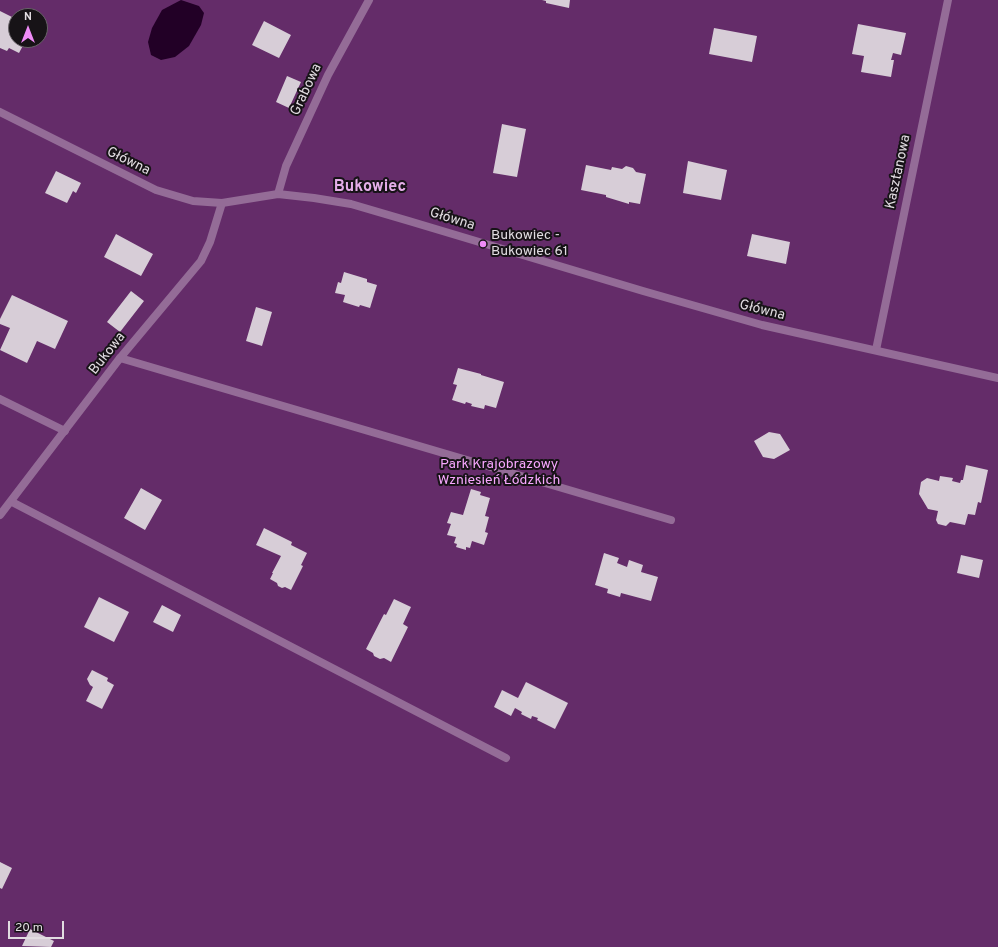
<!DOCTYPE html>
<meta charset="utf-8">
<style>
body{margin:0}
#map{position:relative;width:998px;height:947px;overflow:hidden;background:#312932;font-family:Overpass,sans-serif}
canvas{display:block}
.north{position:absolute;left:8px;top:8px;width:40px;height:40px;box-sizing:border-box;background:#171317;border:1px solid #686368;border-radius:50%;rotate:0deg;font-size:11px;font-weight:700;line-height:16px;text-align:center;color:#e1dce1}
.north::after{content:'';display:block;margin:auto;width:14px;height:18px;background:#ef8bf7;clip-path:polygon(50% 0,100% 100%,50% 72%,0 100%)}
.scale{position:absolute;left:8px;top:921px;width:56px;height:18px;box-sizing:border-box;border:2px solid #e1dce1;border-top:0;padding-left:5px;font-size:12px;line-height:14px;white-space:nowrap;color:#e1dce1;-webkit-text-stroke:3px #171317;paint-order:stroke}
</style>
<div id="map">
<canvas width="998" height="947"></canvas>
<div class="north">N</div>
<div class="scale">20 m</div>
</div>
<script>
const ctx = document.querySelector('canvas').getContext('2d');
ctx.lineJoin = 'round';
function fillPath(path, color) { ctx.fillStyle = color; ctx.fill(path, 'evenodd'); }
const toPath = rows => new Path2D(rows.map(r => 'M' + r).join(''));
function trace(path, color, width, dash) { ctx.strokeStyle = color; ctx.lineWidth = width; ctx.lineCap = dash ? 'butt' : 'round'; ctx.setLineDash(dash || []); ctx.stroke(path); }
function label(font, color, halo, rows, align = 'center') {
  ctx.font = font + ' Overpass,sans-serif'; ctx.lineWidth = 4; ctx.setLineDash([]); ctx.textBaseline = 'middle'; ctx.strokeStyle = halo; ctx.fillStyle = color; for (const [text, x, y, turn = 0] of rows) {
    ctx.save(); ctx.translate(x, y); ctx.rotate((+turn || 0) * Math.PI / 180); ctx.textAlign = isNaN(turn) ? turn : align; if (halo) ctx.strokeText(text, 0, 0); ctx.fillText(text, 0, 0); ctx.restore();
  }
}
fillPath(toPath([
 [0,0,998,0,998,947,0,947],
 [16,16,40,16,40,40,16,40]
]), '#642c69');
fillPath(toPath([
 [181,0,199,6,204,13,201,25,189,46,175,57,161,60,151,55,148,42,152,28,162,10]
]), '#220026');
fillPath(toPath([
 [542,0,570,0,569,8,546,3,546,1],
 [0,11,16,19,16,40,26,40,19,53,9,48,7,51,0,48],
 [264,21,291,35,279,58,252,45],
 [858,24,906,33,901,55,893,53,891,60,894,60,891,77,861,72,864,56,852,54],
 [714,28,757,36,752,62,709,54],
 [287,76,301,82,289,108,276,102],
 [502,124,526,129,517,177,493,173],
 [688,161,727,170,721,200,683,193],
 [586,165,611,170,612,167,622,169,626,166,633,168,636,172,646,174,640,204,629,202,629,204,606,197,606,195,581,190],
 [56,171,81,183,76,193,73,191,67,203,45,193],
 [116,234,153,254,141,276,104,257],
 [752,234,790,242,786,264,747,256],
 [344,272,367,279,367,282,377,285,370,308,360,305,359,307,343,302,345,295,335,293,338,282,341,283],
 [131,291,144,301,120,332,107,322],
 [12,295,68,321,55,349,37,341,27,363,0,350,10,328,0,324,0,319],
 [256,307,272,312,262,346,246,341],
 [458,368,481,374,481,375,504,382,496,408,485,405,484,409,471,406,472,404,466,402,465,404,452,400,457,385,453,384],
 [769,432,780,434,790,450,774,459,763,457,754,441],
 [966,465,988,470,981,503,978,502,975,515,968,514,965,525,950,522,946,526,938,524,936,520,938,511,928,509,919,494,921,482,927,478,939,481,940,476,953,478,952,481,960,483,961,480,963,480],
 [141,488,162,500,145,530,124,518],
 [471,489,481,492,480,495,490,498,485,516,489,517,485,532,488,533,484,545,472,541,470,548,466,547,466,550,456,547,457,544,454,543,456,537,447,535,451,524,447,523,451,512,463,515],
 [264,528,292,542,291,545,307,553,301,565,303,566,291,590,285,587,282,588,278,586,277,583,270,579,273,573,272,573,281,556,256,545],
 [604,553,619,558,617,563,627,567,629,560,643,565,641,572,658,577,651,601,621,593,620,597,607,593,608,589,595,585],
 [961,555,983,560,979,578,957,573],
 [99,597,129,612,114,642,84,627],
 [394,599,411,607,403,624,408,627,391,662,384,658,380,659,374,656,373,653,366,649,384,614,386,615],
 [162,605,181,615,173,632,153,622],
 [92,670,108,678,107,681,114,685,102,709,86,701,93,687,90,685,87,679],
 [526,682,568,703,555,729,537,720,538,718,532,716,531,719,521,714,522,712,515,708,511,716,494,707,502,690,518,698],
 [0,862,12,868,2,889,0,888],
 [30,929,54,941,51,947,22,946]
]), '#d7cdd7');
trace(toPath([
 [120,358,671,520],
 [0,399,65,431],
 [12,502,506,758]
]), '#946c97', 8);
trace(toPath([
 [278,194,286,166,328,75,369,0],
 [876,350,948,0],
 [0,515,120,358,201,261,210,242,222,203]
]), '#946c97', 8);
trace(toPath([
 [0,112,156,190,193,201,222,203,278,194,314,198,351,204,409,221,643,291,762,325,998,378]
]), '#946c97', 8);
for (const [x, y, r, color] of [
 [483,244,4,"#ef8bf7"]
]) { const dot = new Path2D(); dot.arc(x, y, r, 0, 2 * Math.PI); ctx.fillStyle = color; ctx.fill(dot); trace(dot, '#171317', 1.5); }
label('14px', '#e1dce1', '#171317', [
 ["Grabowa",307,90,-65],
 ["Główna",128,162,26],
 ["Kasztanowa",899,172,-78],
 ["Główna",452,220,17],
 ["Główna",762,311,14],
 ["Bukowa",108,354,-52]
]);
label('14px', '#e1dce1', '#171317', [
 ["Bukowiec -",491,236],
 ["Bukowiec 61",491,252]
], 'left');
label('14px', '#f8a7ff', '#171317', [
 ["Park Krajobrazowy",499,465],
 ["Wzniesień Łódzkich",499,481]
]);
label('bold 16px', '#e5aee9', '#171317', [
 ["Bukowiec",370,188]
]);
</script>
